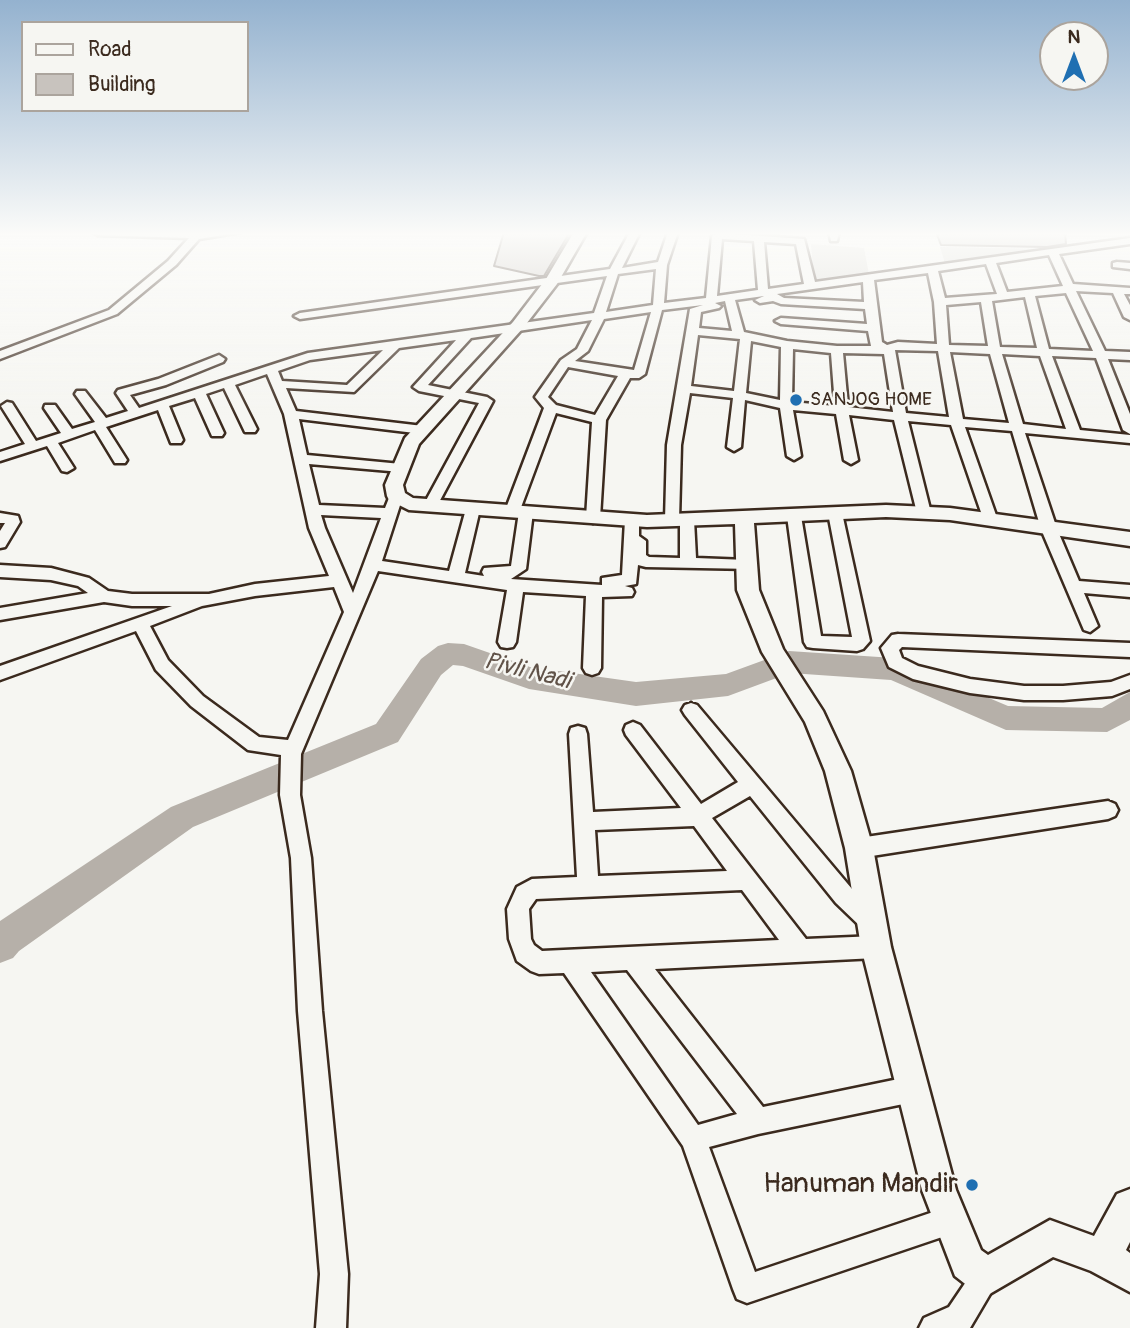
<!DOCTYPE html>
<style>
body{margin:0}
#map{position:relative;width:1130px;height:1328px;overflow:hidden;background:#f6f6f2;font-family:Pangolin,sans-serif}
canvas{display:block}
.legend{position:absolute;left:21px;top:21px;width:228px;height:91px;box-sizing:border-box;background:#f6f6f2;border:2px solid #aba49d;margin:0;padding:9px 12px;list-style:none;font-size:21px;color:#3b2a1e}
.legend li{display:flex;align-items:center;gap:14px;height:35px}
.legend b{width:35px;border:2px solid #aba49d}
.north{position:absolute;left:1039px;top:21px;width:70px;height:70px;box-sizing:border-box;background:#f6f6f2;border:2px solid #aba49d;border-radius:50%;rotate:0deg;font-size:19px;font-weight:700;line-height:28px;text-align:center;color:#3b2a1e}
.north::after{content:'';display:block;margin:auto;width:24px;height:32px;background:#1f6fb2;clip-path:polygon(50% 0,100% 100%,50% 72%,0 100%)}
</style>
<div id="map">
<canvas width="1130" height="1328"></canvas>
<ul class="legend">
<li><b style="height:9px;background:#f6f6f2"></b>Road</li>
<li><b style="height:19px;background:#c8c3be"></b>Building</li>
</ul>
<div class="north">N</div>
</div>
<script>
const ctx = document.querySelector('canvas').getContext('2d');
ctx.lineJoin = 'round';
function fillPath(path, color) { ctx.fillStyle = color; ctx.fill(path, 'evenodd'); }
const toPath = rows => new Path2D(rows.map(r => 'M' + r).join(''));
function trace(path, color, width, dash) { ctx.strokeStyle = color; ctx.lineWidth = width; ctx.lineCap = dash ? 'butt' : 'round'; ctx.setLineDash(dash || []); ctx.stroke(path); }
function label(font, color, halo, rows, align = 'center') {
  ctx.font = font + ' Pangolin,sans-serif'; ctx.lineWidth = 5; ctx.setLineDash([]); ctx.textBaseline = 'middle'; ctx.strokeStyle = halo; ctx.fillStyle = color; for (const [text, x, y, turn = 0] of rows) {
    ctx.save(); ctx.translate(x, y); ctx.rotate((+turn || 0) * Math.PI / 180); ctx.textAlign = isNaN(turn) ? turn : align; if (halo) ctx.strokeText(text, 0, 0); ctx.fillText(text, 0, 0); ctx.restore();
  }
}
fillPath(toPath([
 [811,244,864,248,869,274,814,282],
 [940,247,1057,249,945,264]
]), '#dad9d3');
fillPath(toPath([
 [448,643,464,644,530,667,636,682,726,674,789,651,894,658,1008,706,1102,708,1130,692,1130,720,1107,732,1006,730,891,680,790,673,728,696,636,706,529,689,463,666,453,665,441,675,398,742,193,827,19,951,13,958,0,963,0,921,171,807,376,724,421,659,438,646,448,643]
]), '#b6b0a9');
const building = toPath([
 [504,232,570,232,544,276,539,276,494,266,504,232],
 [936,232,1065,232,1066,244,1047,247,941,245,936,232]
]);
fillPath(building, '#c8c3be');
trace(building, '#3b2a1e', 2);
const minor = toPath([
 [93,232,241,232,199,239,176,265,117,314,0,359,0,351,109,310,168,261,189,238,98,235,93,232],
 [630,232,640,232,622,268,658,262,668,232,678,232,667,265,664,303,706,298,712,236,717,233,804,239,815,282,1130,238,1130,244,1059,254,1073,284,1130,288,1130,294,1124,294,1130,305,1130,320,1124,317,1113,293,1076,291,1105,351,1130,352,1130,360,1108,359,1130,414,1130,434,1123,430,1096,358,1052,356,1080,430,1130,435,1130,443,1025,433,1057,529,1079,581,1130,585,1130,597,1084,593,1098,626,1090,632,1084,630,1041,529,1012,431,965,427,997,518,990,523,983,518,951,425,908,421,931,513,924,518,917,513,894,420,849,415,858,460,851,464,844,460,836,414,793,410,801,456,794,460,787,456,780,408,745,400,741,447,734,451,727,447,733,398,690,393,681,445,679,520,677,523,667,523,665,520,667,445,690,309,703,305,662,310,645,374,639,378,630,378,606,420,600,518,593,523,586,518,592,422,556,413,520,510,526,507,533,512,526,569,511,579,602,585,602,578,622,575,625,520,632,515,639,520,639,536,646,541,646,555,649,557,680,558,680,520,687,515,694,520,696,558,747,560,755,565,753,569,646,567,638,565,636,584,625,586,632,588,634,592,632,596,602,597,601,668,598,673,592,675,586,673,583,668,586,596,523,592,516,642,513,647,507,648,501,647,498,642,507,590,378,571,301,754,300,795,311,858,322,1011,348,1274,346,1328,316,1328,320,1274,298,1011,291,858,280,795,281,755,248,750,191,706,156,670,136,631,0,680,0,666,172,606,132,606,104,602,0,620,0,608,88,593,78,586,51,580,0,577,0,565,51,568,89,578,108,591,132,594,209,594,255,584,329,576,309,528,284,414,267,374,235,385,257,429,255,432,245,432,224,388,206,394,224,433,222,436,212,436,195,398,169,406,183,440,181,443,171,443,158,410,106,427,127,460,125,463,115,463,95,430,58,443,74,468,67,472,62,471,47,446,0,461,0,452,25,444,1,406,7,402,12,403,36,441,61,433,44,408,45,405,55,405,72,429,95,422,75,394,77,391,85,391,106,418,128,411,116,393,118,390,158,379,219,355,225,359,223,362,166,385,130,395,139,408,308,353,594,313,607,276,300,319,294,316,300,313,610,269,630,232],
 [722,239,754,241,758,290,717,296,722,239],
 [764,242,796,244,804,284,768,289,764,242],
 [1049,255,1063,286,1007,292,996,263,1049,255],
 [986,264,997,294,945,298,938,271,986,264],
 [656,269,653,305,606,312,618,274,656,269],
 [928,273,934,302,937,344,898,342,887,345,882,342,874,280,928,273],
 [863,282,864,302,784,298,777,294,863,282],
 [1066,293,1093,351,1049,349,1035,296,1066,293],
 [764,296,755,300,760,303,773,301,781,304,865,309,867,324,781,318,775,321,781,324,868,331,871,346,837,346,787,341,744,332,735,300,764,296],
 [1025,297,1037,348,1000,347,992,301,1025,297],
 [725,301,732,331,699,328,701,312,719,308,721,306,715,303,725,301],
 [981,302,988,346,949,345,946,305,981,302],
 [651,312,634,370,575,361,588,351,604,319,651,312],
 [592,320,577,349,561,360,535,397,544,408,505,511,512,516,519,512,511,566,484,568,482,572,484,576,465,573,480,509,478,506,468,506,466,509,449,571,382,561,403,496,401,493,391,493,385,508,319,505,309,464,401,472,408,468,401,464,307,455,299,419,423,434,430,430,423,426,296,411,286,388,354,392,399,348,456,340,413,387,419,391,479,403,423,506,430,511,437,506,493,401,487,397,428,385,471,338,592,320],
 [698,335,740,339,734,391,691,386,698,335],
 [751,341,781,347,780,400,746,393,751,341],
 [793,349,831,353,835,406,792,402,793,349],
 [383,350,347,385,282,381,278,371,310,360,383,350],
 [895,350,938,351,949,417,906,413,895,350],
 [950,352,990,354,1009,423,963,419,950,352],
 [843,353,884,354,893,412,848,407,843,353],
 [1002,354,1040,356,1066,429,1023,424,1002,354],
 [568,367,618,376,595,415,556,405,548,397,568,367],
 [321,515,381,518,353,593,325,528,321,515],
 [334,587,344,612,288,740,259,737,203,696,168,660,150,626,202,606,255,596,334,587],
 [829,232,839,232,837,241,831,241,829,232],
 [1117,262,1130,263,1130,269,1113,267,1113,263,1117,262],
 [835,508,842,513,870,641,863,649,857,651,813,648,807,647,804,642,787,516,794,511,801,516,821,636,852,637,828,513,835,508],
 [0,513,18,516,20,522,5,547,0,548,0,531,5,523,0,523,0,513],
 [898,634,1130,643,1130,657,902,647,899,650,902,658,918,666,970,679,1024,686,1063,686,1111,682,1130,675,1130,689,1112,696,1063,700,1024,700,970,693,913,679,889,667,881,648,892,635,898,634],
 [691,703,697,705,852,889,877,911,880,919,877,927,869,930,861,927,836,903,750,796,712,818,806,939,876,936,884,939,887,947,884,955,876,958,655,969,763,1107,913,1076,922,1080,926,1089,922,1098,913,1102,758,1134,709,1147,755,1272,951,1206,961,1210,965,1220,961,1230,951,1234,747,1303,737,1299,733,1289,683,1146,564,973,539,974,531,971,517,961,509,939,507,909,517,887,532,879,577,877,569,734,571,728,578,726,585,728,587,734,593,812,681,808,626,735,624,730,626,725,633,722,640,725,701,804,738,782,685,715,682,710,685,705,691,703],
 [694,826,727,871,598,876,595,830,694,826],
 [742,890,779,940,542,951,534,945,531,939,529,909,536,899,742,890],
 [627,970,737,1114,698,1125,591,972,627,970],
 [1108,801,1115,804,1118,810,1115,816,1108,819,859,858,852,855,849,848,852,841,859,838,1108,801],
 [986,1263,996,1267,1000,1277,970,1328,919,1328,924,1318,949,1307,976,1267,986,1263]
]);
const tertiary = toPath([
 [574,232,587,232,557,284,523,328,419,444,403,485,405,493,413,498,647,515,886,505,950,508,1130,532,1130,546,950,520,886,517,754,523,759,590,783,649,823,711,851,771,873,848,891,947,956,1190,981,1250,988,1255,1050,1220,1094,1236,1117,1194,1130,1189,1130,1242,1126,1250,1130,1253,1130,1292,1091,1271,1053,1257,986,1296,973,1290,955,1276,922,1190,861,947,845,848,825,771,805,722,762,652,737,590,735,524,647,527,409,510,389,500,387,496,385,485,405,438,513,322,546,279,574,232]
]);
trace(minor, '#3b2a1e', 5);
trace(tertiary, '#3b2a1e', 5);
fillPath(minor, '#f6f6f2');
fillPath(tertiary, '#f6f6f2');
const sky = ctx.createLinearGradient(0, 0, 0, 418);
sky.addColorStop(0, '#94b2cf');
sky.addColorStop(0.56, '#fbfbf9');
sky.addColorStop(1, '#fbfbf900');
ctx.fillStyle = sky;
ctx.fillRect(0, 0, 1130, 418);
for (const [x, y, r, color] of [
 [796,400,7,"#1f6fb2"],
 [972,1185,7,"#1f6fb2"]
]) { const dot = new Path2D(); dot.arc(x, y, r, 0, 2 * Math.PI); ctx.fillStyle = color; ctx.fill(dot); trace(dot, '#f6f6f2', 2.5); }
label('19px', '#3b2a1e', '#f6f6f2', [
 ["SANJOG HOME",810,400]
], 'left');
label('italic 24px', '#605248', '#f6f6f2', [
 ["Pivli Nadi",527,672,14]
]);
label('28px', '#3b2a1e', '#f6f6f2', [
 ["Hanuman Mandir",958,1185]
], 'right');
</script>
